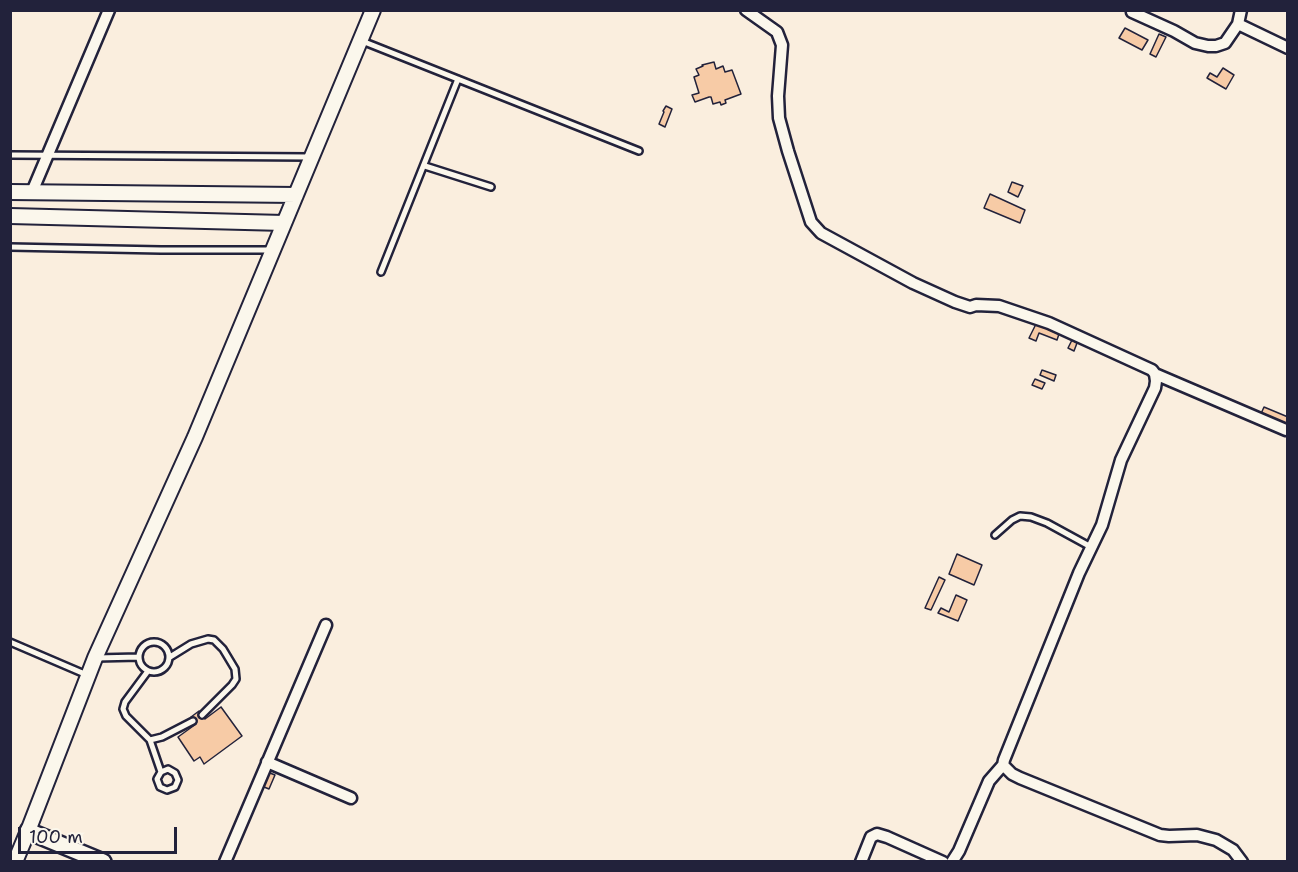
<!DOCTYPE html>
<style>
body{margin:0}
#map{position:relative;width:1298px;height:872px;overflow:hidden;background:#faeede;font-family:"Shantell Sans",sans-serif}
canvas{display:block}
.frame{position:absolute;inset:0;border:12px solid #22223b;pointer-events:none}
.scale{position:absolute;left:18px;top:827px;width:159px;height:27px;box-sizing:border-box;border:3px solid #22223b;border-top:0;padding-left:8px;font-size:18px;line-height:21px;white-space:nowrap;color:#22223b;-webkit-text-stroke:4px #fbf7ec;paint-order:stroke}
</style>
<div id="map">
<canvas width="1298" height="872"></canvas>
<div class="frame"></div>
<div class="scale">100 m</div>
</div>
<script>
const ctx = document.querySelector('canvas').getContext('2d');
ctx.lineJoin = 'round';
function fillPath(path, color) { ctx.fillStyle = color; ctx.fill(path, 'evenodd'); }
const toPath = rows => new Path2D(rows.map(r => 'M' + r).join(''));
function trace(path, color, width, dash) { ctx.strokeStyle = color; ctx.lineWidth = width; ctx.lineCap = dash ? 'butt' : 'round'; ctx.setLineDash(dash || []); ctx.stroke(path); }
const building = toPath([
 [1125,28,1148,40,1142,50,1119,38,1125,28],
 [1159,34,1166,37,1156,57,1150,54,1159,34],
 [714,62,716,69,723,66,725,72,732,70,741,94,725,100,726,103,721,105,720,102,713,104,711,97,709,97,695,102,692,95,699,93,694,77,699,75,696,69,703,66,702,65,714,62],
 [1223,68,1234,75,1226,89,1207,78,1210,73,1217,77,1223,68],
 [666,106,672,109,665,127,659,124,664,112,663,111,666,106],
 [1012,182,1023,186,1018,197,1008,192,1012,182],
 [990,194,1025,210,1020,223,984,208,990,194],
 [1036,324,1059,334,1057,340,1039,333,1036,341,1029,338,1036,324],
 [1072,340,1077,343,1074,351,1068,348,1072,340],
 [1042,370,1056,375,1054,381,1040,375,1042,370],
 [1035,379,1045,383,1042,389,1032,385,1035,379],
 [1264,407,1288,417,1287,428,1260,416,1264,407],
 [957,554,982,565,974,585,949,574,957,554],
 [939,577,945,580,931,610,925,608,939,577],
 [956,595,967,600,958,621,938,613,941,608,949,612,956,595],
 [221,707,242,736,204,764,200,757,194,761,178,737,196,724,191,717,199,711,205,719,221,707],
 [265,771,275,775,269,789,259,785,265,771]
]);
fillPath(building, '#f7cba6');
trace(building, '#22223b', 1.5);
const service = toPath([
 [362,41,639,151],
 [10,155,310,157],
 [425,166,491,187],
 [10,247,161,250,271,250],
 [381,272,458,79],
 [995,535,1012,520,1020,516,1031,517,1047,523,1091,547],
 '139 657a15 15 0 1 1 30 0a15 15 0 1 1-30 0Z',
 [10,642,87,675],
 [170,657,191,644,208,639,214,640,223,649,235,669,236,679,232,685,202,715],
 [96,658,139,657],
 [148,671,125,702,123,709,126,716,150,740,161,772,168,769,175,773,178,780,175,787,167,790,160,787,157,779,161,772],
 [150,740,162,737,193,721]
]);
const minor = toPath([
 [746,10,777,32,782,45,778,96,779,118,788,151,811,222,821,233,913,283,955,302,970,307,976,305,999,306,1049,323,1152,370,1155,374,1286,430],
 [1132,12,1174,31,1195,43,1208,46,1216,46,1225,43,1238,24,1241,10],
 [1238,24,1288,48],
 [32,192,109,10],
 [1155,374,1156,381,1155,388,1121,460,1102,525,1079,573,1004,760,1003,765,1012,774,1020,778,1160,835,1169,836,1197,835,1216,840,1233,850,1242,862],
 [267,762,351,798],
 [225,862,326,625],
 [861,862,871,837,877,834,887,837,943,862],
 [952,862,959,851,989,781,1003,765]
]);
const tertiary = toPath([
 [10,192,296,195],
 [10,216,284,223],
 [15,862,28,831,95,658,195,437,373,10]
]);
const secondary = toPath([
 [28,831,103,862]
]);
trace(service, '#22223b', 10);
trace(minor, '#22223b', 15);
trace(tertiary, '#22223b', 18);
trace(secondary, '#22223b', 20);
trace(service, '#fbf7ec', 5);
trace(minor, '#fbf7ec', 10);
trace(tertiary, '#fbf7ec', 14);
trace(secondary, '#fbf7ec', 15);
</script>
